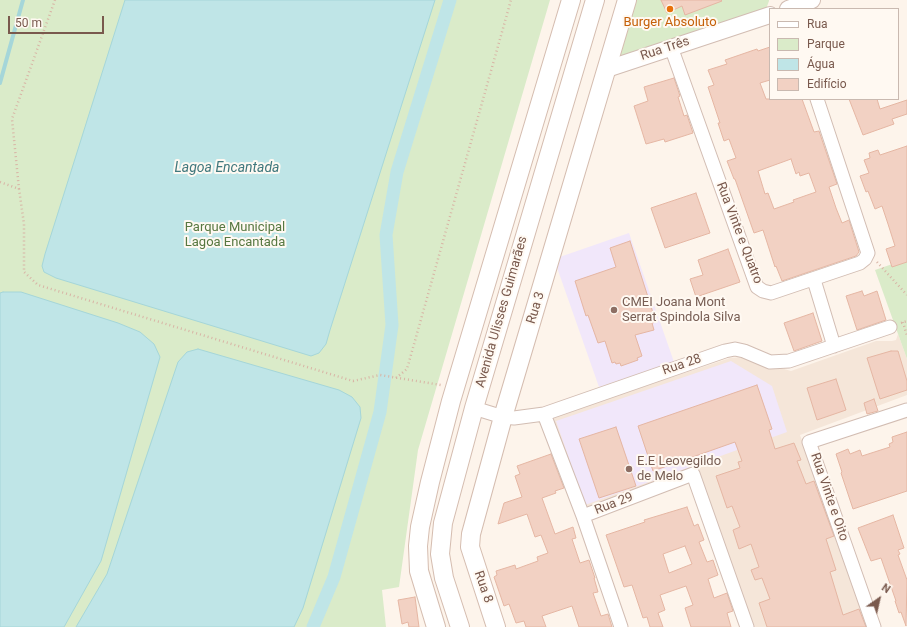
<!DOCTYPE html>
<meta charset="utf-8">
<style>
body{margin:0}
#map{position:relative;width:907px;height:627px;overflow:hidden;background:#fdf4eb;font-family:Roboto,sans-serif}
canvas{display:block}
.legend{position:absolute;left:769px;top:8px;width:130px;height:92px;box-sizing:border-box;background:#fff9f2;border:1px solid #c9b9b0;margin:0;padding:5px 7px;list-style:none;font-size:12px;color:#79594d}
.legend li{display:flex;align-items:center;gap:8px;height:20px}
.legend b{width:20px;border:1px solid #c9b9b0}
.north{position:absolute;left:859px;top:579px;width:40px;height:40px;-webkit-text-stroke:3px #fff9f2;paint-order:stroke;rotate:34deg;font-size:11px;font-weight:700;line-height:16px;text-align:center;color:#79594d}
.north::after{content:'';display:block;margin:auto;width:14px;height:18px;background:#79594d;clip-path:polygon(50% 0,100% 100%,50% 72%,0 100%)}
.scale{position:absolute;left:8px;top:16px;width:96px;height:18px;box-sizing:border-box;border:2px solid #79594d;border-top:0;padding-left:5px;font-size:12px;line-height:14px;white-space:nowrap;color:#79594d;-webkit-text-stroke:3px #fff9f2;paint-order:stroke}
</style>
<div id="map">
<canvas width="907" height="627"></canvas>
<ul class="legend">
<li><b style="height:5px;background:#fff"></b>Rua</li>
<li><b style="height:11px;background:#daebc9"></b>Parque</li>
<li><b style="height:11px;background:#bfe5e7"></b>Água</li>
<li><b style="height:11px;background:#f2d1c3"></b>Edifício</li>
</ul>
<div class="north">N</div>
<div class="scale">50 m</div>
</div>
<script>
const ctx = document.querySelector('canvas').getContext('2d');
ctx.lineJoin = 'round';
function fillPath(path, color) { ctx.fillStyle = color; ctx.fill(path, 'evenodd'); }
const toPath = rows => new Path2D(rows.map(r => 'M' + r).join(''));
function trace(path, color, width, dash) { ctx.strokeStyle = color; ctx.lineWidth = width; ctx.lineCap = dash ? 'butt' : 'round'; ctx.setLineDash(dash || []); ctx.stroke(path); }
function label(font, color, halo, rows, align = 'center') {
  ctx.font = font + ' Roboto,sans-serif'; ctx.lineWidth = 4; ctx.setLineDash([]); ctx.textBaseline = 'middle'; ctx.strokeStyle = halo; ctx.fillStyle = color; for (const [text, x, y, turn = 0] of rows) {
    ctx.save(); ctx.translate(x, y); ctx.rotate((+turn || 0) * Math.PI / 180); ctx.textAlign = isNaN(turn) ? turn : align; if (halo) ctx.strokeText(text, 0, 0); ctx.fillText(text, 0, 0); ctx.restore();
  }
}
fillPath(toPath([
 [898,334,907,359,907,395,800,435,868,627,752,627,696,471,584,511,552,417,730,358,743,357,791,371,876,341,892,341,896,340]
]), '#f5e6d9');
fillPath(toPath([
 [629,233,674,362,599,387,554,259],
 [731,361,772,386,787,432,585,505,556,421]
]), '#f1e7fa');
fillPath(toPath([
 [0,0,550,0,418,450,399,587,382,590,386,627,0,627],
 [628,0,769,0,769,1,766,9,617,60],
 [907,259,907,359,875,270]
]), '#daebc9');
const water = toPath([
 [125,0,435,0,330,330,326,344,319,353,311,356,56,278,44,272,42,266,45,254,125,0],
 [3,292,21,292,118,323,140,332,154,344,160,357,101,561,64,627,0,627,0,293,3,292],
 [198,349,339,390,352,397,360,407,361,418,303,608,294,627,76,627,107,574,178,362,187,352,198,349]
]);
fillPath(water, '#bfe5e7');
trace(water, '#a5d6d9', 1);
trace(toPath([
 [0,83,23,0]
]), '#a5d6d9', 4);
trace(toPath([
 [313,627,334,577,380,412,392,325,386,235,397,172,450,0]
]), '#bfe5e7', 13);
const building = toPath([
 [661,0,721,0,722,1,685,15,682,6,667,13,661,0],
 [770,47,770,80,760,83,766,99,802,99,814,132,819,131,837,184,829,187,836,208,842,223,849,220,859,252,856,256,782,281,776,266,775,267,763,230,754,233,735,179,734,179,727,161,736,158,729,139,724,141,718,123,720,123,708,87,714,85,708,70,727,64,725,60,757,49,758,51,770,47],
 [791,159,796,174,799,172,800,176,809,173,816,192,793,200,794,202,774,209,768,193,765,194,758,171,791,159],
 [674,78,680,96,678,97,684,116,687,115,693,133,665,142,664,139,646,144,634,106,648,101,644,87,674,78],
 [849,99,877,99,880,109,907,100,907,114,892,119,894,124,863,135,849,99],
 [907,146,907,262,892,267,886,249,895,246,888,224,882,206,875,209,868,191,866,192,860,176,869,173,864,160,870,158,869,153,878,150,880,155,907,146],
 [696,193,710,233,665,248,651,208,696,193],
 [630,241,656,322,652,323,654,330,635,335,642,356,637,358,638,360,621,366,620,363,616,364,615,362,612,363,605,341,598,343,588,315,586,316,575,281,616,267,610,248,630,241],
 [728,249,740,282,696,297,690,279,703,275,698,260,728,249],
 [862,291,864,296,877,291,886,320,857,330,846,296,862,291],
 [813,313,822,341,794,351,784,323,813,313],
 [891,351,898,351,907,381,907,390,880,399,867,358,891,351],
 [836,379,846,410,817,420,807,388,836,379],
 [757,385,772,429,769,430,775,449,794,443,801,460,797,461,806,484,814,481,834,536,826,539,836,570,830,572,843,615,859,609,866,627,767,627,759,603,770,599,762,578,755,580,751,570,759,567,751,544,739,549,733,530,740,527,732,506,727,508,716,476,740,468,738,462,742,461,735,442,653,471,638,426,757,385],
 [874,399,878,411,867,414,864,403,874,399],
 [616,427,636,486,599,498,579,439,616,427],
 [907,432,907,491,853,509,841,473,842,472,836,454,848,449,850,454,860,450,862,456,890,447,889,444,893,442,892,437,907,432],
 [551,454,564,488,555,491,556,493,542,498,555,534,573,527,576,538,572,539,580,563,589,560,595,578,594,578,598,592,593,593,601,616,608,614,612,627,579,627,572,606,542,616,546,627,526,627,524,621,516,623,509,604,504,606,494,577,497,575,496,571,515,565,516,569,538,561,537,557,548,553,541,535,535,537,527,514,498,524,504,503,522,497,515,476,520,474,517,466,551,454],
 [687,507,694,526,698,524,704,540,699,542,707,562,713,560,718,575,708,579,714,598,727,593,733,611,727,613,731,627,691,627,685,608,693,605,686,586,660,595,665,610,658,613,663,627,650,627,647,617,643,618,632,585,624,587,606,535,645,522,644,520,687,507],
 [685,546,692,564,669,573,663,554,685,546],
 [893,515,904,548,898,550,900,554,898,555,907,580,906,626,901,612,899,613,895,601,896,601,881,558,871,561,858,528,893,515],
 [415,597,419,627,409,627,408,622,402,624,398,600,415,597]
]);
fillPath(building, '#f2d1c3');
trace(building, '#e5b6a3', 1);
const minor = toPath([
 [671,47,757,287,763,291,771,293,860,263,865,259,868,253,817,99],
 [814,280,834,346],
 [474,408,503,417,514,418,544,414,725,351,735,349,744,351,770,362,789,361,890,327],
 [544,414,583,516],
 [621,627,583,516,693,474,747,627],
 [874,627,809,442,907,410]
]);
const tertiary = toPath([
 [788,9,812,0],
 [607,69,770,15]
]);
const secondary = toPath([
 [436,627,419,571,418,546,420,527,430,482,451,401,571,0],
 [460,627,444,578,440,554,443,523,474,408,595,0],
 [496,627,470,547,471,534,503,417,627,0]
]);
trace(minor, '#d2bdb3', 15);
trace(tertiary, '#d2bdb3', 18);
trace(secondary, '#d5bdb0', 20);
trace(toPath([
 [0,182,19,189,24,224,24,272,38,285,353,381,380,375,441,385],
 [19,189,12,119,55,0],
 [877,262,907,295],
 [903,322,907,336],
 [901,323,907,321],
 [396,378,407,369,511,0]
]), '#d8b4a5', 2.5, [1, 3]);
trace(minor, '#fff', 13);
trace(tertiary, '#fff', 16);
trace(secondary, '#fff', 18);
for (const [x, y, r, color] of [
 [670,9,4,"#e8710a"],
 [614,310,4,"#8d6e63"],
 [629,469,4,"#8d6e63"]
]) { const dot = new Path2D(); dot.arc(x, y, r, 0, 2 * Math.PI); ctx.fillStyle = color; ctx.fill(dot); trace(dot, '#fff9f2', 1.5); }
label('13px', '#c56008', '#fff9f2', [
 ["Burger Absoluto",670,23]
]);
label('13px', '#79594d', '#fff9f2', [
 ["Rua Três",665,49,-18],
 ["Rua Vinte e Quatro",739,233,69],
 ["Rua 3",536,308,-73],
 ["Avenida Ulisses Guimarães",502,312,-74],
 ["Rua 28",682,365,-19],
 ["Rua Vinte e Oito",829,497,71],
 ["Rua 29",614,504,-21],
 ["Rua 8",483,587,71]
]);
label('13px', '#577841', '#fff9f2', [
 ["Parque Municipal",235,228],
 ["Lagoa Encantada",235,243]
]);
label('13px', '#785e54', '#fff9f2', [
 ["CMEI Joana Mont",622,303],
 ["Serrat Spindola Silva",622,318],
 ["E.E Leovegildo",637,462],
 ["de Melo",637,477]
], 'left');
label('italic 14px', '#40787d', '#fff9f2', [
 ["Lagoa Encantada",227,168]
]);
</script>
